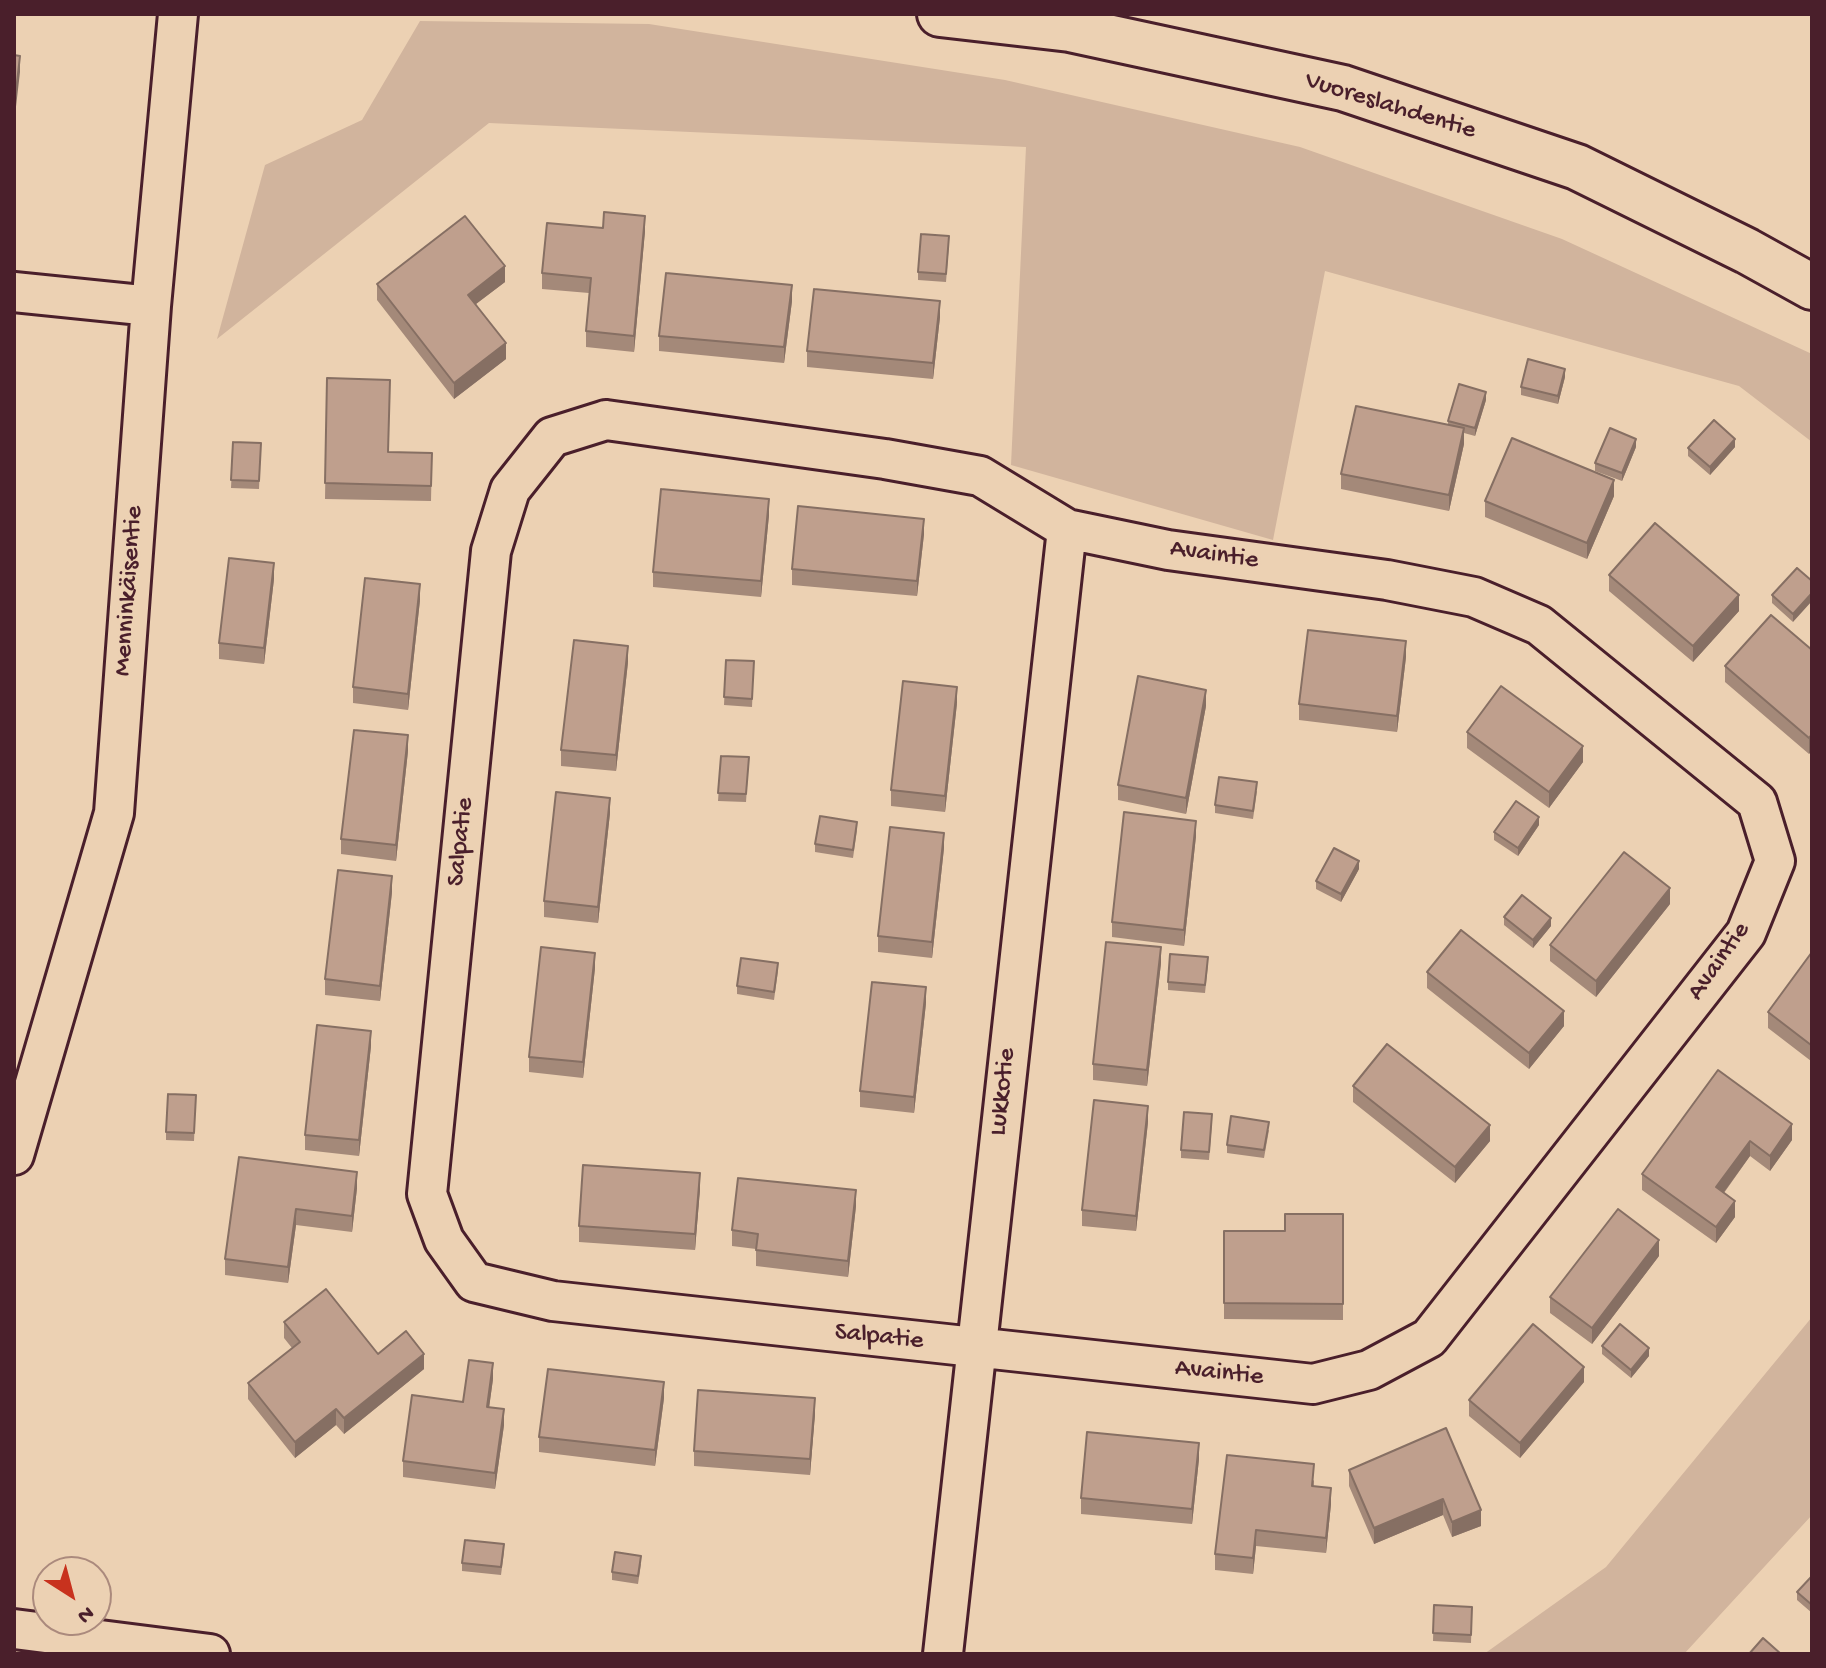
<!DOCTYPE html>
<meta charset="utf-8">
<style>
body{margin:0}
#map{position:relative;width:1826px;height:1668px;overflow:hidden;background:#ecd1b3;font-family:"Gochi Hand",sans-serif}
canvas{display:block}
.frame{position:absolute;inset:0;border:16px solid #4a1f2b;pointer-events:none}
.north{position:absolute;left:32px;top:1556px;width:80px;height:80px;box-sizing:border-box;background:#ecd1b3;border:2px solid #ab8a7d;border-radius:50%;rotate:144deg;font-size:22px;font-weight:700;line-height:32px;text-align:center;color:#4a1f2b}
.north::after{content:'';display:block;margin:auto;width:28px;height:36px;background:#c8321e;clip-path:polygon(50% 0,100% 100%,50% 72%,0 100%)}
</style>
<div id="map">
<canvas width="1826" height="1668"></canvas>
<div class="frame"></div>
<div class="north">N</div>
</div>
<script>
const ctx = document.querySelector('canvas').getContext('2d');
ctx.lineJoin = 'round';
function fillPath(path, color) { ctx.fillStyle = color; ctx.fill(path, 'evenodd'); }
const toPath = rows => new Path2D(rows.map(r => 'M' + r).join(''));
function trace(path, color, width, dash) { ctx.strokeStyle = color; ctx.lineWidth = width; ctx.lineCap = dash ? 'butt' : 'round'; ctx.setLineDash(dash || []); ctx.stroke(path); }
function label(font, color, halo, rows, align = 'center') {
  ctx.font = font + ' "Gochi Hand",sans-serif'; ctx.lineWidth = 6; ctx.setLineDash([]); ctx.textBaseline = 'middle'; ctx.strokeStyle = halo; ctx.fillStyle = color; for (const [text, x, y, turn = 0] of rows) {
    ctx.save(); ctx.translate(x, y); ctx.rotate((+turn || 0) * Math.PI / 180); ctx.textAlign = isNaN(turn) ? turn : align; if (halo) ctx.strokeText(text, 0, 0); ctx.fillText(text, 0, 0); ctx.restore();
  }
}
fillPath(toPath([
 [420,21,649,24,1005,80,1300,147,1562,239,1812,354,1812,442,1739,386,1325,271,1273,540,1011,465,1026,147,489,123,217,339,265,165,362,120],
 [1812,1317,1812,1515,1684,1654,1484,1654,1606,1567]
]), '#d1b49d');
const street = toPath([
 [14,292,151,306],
 [606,420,885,459,980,476,1067,529,1168,550,1387,580,1474,597,1539,625,1757,802,1775,861,1746,933,1429,1338,1369,1370,1313,1384,553,1301,474,1282,444,1240,427,1194,491,551,510,490,552,437,606,420],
 [14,1155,114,813,151,306,178,14],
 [14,1629,210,1654],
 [943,1654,1067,529]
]);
const secondary = toPath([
 [940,14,1070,29,1343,88,1577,167,1747,251,1812,287]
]);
trace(street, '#4a1f2b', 44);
trace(secondary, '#4a1f2b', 50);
trace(street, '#ecd1b3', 38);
trace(secondary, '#ecd1b3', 44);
fillPath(toPath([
 [603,228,645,231,634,352,586,347,586,331,589,293,542,289,542,273],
 [949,244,946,282,918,280,918,272],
 [505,282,476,304,506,359,454,399,377,300,377,284],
 [792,301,784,363,659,351,659,336],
 [940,317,933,379,807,367,807,351],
 [1565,377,1558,404,1521,395,1521,387],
 [327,378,388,452,432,453,431,501,325,499],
 [1486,400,1475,436,1464,433,1464,444,1449,511,1341,489,1341,474,1448,425,1448,421],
 [233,442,261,443,259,489,231,488],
 [1636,447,1622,481,1595,471,1595,463],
 [1735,447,1710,475,1688,456,1688,448],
 [1614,496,1587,559,1485,517,1485,501],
 [769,515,761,597,653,587,653,572],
 [924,534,917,596,792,585,792,569],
 [1797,568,1793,622,1772,603,1772,595],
 [1609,575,1739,611,1693,662,1609,591],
 [274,579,264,664,219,659,219,643],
 [420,600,408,710,353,703,353,687],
 [1812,650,1812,750,1809,754,1725,682,1725,666],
 [1406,657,1397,732,1299,720,1299,704],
 [726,660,754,661,752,707,724,705],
 [628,662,616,771,561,766,561,750],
 [957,703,945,812,891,806,891,790],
 [1206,706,1186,814,1118,800,1118,785],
 [1467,732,1583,762,1549,808,1467,748],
 [408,751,396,861,341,854,341,839],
 [721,756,749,757,746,802,718,801],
 [1257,791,1253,819,1215,813,1215,805],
 [610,813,598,923,544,917,544,901],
 [1539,825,1518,856,1494,840,1494,832],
 [857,830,853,858,815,852,815,844],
 [1196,836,1184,946,1112,937,1112,922],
 [944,848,932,958,878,952,878,936],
 [1359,869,1341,902,1316,889,1316,881],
 [392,892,380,1001,325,995,325,979],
 [1670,904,1596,997,1550,961,1550,945],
 [1504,917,1551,926,1533,948,1504,925],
 [1812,952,1811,1061,1768,1028,1768,1012],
 [1161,963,1147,1086,1093,1080,1093,1064],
 [1208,965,1205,993,1168,990,1168,982],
 [595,968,583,1078,529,1072,529,1057],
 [778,971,774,1000,737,994,737,986],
 [1427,972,1564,1026,1529,1069,1427,988],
 [926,1003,914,1113,860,1107,860,1091],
 [371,1046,359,1156,305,1150,305,1135],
 [1718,1070,1792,1140,1770,1171,1750,1156,1724,1193,1735,1217,1716,1243,1642,1190,1642,1174],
 [1353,1086,1490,1141,1455,1183,1353,1102],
 [196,1095,194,1141,166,1140,166,1132],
 [1148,1122,1136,1231,1082,1226,1082,1210],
 [1212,1123,1209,1160,1181,1158,1181,1150],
 [1269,1130,1264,1158,1227,1153,1227,1145],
 [239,1157,357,1188,352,1232,296,1225,288,1283,225,1275,225,1259],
 [700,1189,695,1250,579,1242,579,1226],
 [856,1206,848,1277,756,1266,756,1249,732,1246,732,1230],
 [1343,1214,1343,1320,1224,1319,1224,1231,1285,1231],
 [1659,1256,1592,1344,1550,1313,1550,1297],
 [284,1322,378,1354,424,1369,344,1434,336,1425,295,1458,248,1399,248,1383,292,1348,284,1338],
 [1602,1346,1649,1356,1631,1378,1602,1354],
 [493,1379,489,1407,504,1425,495,1489,403,1477,403,1461,463,1402],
 [1584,1382,1520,1458,1469,1416,1469,1400],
 [664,1398,655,1466,539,1452,539,1437],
 [815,1414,810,1475,694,1466,694,1451],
 [1446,1428,1481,1526,1452,1537,1443,1515,1374,1544,1349,1486,1349,1470],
 [1199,1459,1192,1524,1081,1514,1081,1498],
 [1314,1480,1314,1486,1331,1504,1326,1553,1256,1546,1253,1574,1215,1570,1215,1554],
 [504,1552,501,1575,462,1571,462,1563],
 [641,1564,638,1584,612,1580,612,1572],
 [1812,1576,1812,1613,1797,1600,1797,1592],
 [1434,1605,1472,1607,1471,1643,1433,1641]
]), '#a48979');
fillPath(toPath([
 [20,56,20,72,14,124,14,109],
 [645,216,645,231,634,352,634,336],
 [505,266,505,282,468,310,468,295],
 [792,285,792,301,784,363,784,347],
 [940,301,940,317,933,379,933,363],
 [506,343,506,359,454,399,454,383],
 [1565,369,1565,377,1558,404,1558,396],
 [1486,392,1486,400,1475,436,1475,428],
 [1464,428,1464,444,1449,511,1449,495],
 [1636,439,1636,447,1622,481,1622,473],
 [1735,439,1735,447,1710,475,1710,467],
 [1614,480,1614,496,1587,559,1587,543],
 [769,499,769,515,761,597,761,581],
 [924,519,924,534,917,596,917,581],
 [274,563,274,579,264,664,264,648],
 [420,584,420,600,408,710,408,694],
 [1812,593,1812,601,1793,622,1793,614],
 [1739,595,1739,611,1693,662,1693,646],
 [1406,641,1406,657,1397,732,1397,716],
 [628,646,628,662,616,771,616,755],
 [957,687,957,703,945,812,945,796],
 [1206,690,1206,706,1186,814,1186,798],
 [1812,734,1812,750,1809,754,1809,738],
 [408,735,408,751,396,861,396,845],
 [1583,746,1583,762,1549,808,1549,792],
 [610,798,610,813,598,923,598,907],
 [1539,817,1539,825,1518,856,1518,848],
 [1196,821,1196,836,1184,946,1184,930],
 [944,833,944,848,932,958,932,942],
 [1359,861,1359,869,1341,902,1341,894],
 [392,876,392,892,380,1001,380,986],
 [1670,888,1670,904,1596,997,1596,981],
 [1551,918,1551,926,1533,948,1533,940],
 [1161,947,1161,963,1147,1086,1147,1070],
 [595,953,595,968,583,1078,583,1062],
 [926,987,926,1003,914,1113,914,1097],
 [1564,1011,1564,1026,1529,1069,1529,1053],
 [371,1031,371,1046,359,1156,359,1140],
 [1148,1106,1148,1122,1136,1231,1136,1216],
 [1792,1124,1792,1140,1770,1171,1770,1156],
 [1490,1125,1490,1141,1455,1183,1455,1167],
 [1750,1141,1750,1156,1716,1203,1716,1187],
 [357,1172,357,1188,352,1232,352,1216],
 [700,1173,700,1189,695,1250,695,1234],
 [856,1190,856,1206,848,1277,848,1261],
 [1735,1201,1735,1217,1716,1243,1716,1227],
 [296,1209,296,1225,288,1283,288,1267],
 [1659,1240,1659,1256,1592,1344,1592,1328],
 [1649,1348,1649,1356,1631,1378,1631,1370],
 [424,1354,424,1369,344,1434,344,1418],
 [493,1363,493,1379,487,1423,487,1407],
 [1584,1367,1584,1382,1520,1458,1520,1443],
 [664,1382,664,1398,655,1466,655,1450],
 [815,1398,815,1414,810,1475,810,1459],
 [336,1409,336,1425,295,1458,295,1442],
 [504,1409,504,1425,495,1489,495,1473],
 [1199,1443,1199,1459,1192,1524,1192,1509],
 [1331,1488,1331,1504,1326,1553,1326,1538],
 [1443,1499,1443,1515,1374,1544,1374,1528],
 [1481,1510,1481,1526,1452,1537,1452,1522],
 [1256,1530,1256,1546,1253,1574,1253,1558]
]), '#866f63');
const building = toPath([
 [14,55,20,56,14,109,14,55],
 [604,212,645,216,634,336,586,331,591,278,542,273,547,223,603,228,604,212],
 [465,216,505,266,468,295,506,343,454,383,377,284,465,216],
 [921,234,949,236,946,274,918,272,921,234],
 [666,273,792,285,784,347,659,336,666,273],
 [814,289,940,301,933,363,807,351,814,289],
 [1528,359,1565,369,1558,396,1521,387,1528,359],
 [327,378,390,380,388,452,432,453,431,486,325,483,327,378],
 [1459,384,1486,392,1475,428,1448,421,1459,384],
 [1356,406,1464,428,1449,495,1341,474,1356,406],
 [1714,420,1735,439,1710,467,1688,448,1714,420],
 [1610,428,1636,439,1622,473,1595,463,1610,428],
 [1512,438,1614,480,1587,543,1485,501,1512,438],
 [233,442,261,443,259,481,231,480,233,442],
 [661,489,769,499,761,581,653,572,661,489],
 [798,506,924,519,917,581,792,569,798,506],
 [1655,523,1739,595,1693,646,1609,575,1655,523],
 [229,558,274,563,264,648,219,643,229,558],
 [1797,568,1812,581,1812,593,1793,614,1772,595,1797,568],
 [365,578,420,584,408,694,353,687,365,578],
 [1771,615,1812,650,1812,734,1809,738,1725,666,1771,615],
 [1308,630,1406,641,1397,716,1299,704,1308,630],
 [574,640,628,646,616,755,561,750,574,640],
 [726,660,754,661,752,699,724,697,726,660],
 [1138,676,1206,690,1186,798,1118,785,1138,676],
 [903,681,957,687,945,796,891,790,903,681],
 [1501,686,1583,746,1549,792,1467,732,1501,686],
 [354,730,408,735,396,845,341,839,354,730],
 [721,756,749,757,746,794,718,793,721,756],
 [1219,777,1257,782,1253,811,1215,805,1219,777],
 [556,792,610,798,598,907,544,901,556,792],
 [1516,801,1539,817,1518,848,1494,832,1516,801],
 [1124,812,1196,821,1184,930,1112,922,1124,812],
 [820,816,857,822,853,850,815,844,820,816],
 [890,827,944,833,932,942,878,936,890,827],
 [1334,848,1359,861,1341,894,1316,881,1334,848],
 [1624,852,1670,888,1596,981,1550,945,1624,852],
 [338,870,392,876,380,986,325,979,338,870],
 [1522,895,1551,918,1533,940,1504,917,1522,895],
 [1461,930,1564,1011,1529,1053,1427,972,1461,930],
 [1106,942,1161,947,1147,1070,1093,1064,1106,942],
 [541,947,595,953,583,1062,529,1057,541,947],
 [1812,952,1812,1044,1811,1045,1768,1012,1812,952],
 [1170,954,1208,957,1205,985,1168,982,1170,954],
 [741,958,778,963,774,992,737,986,741,958],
 [872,982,926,987,914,1097,860,1091,872,982],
 [317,1025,371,1031,359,1140,305,1135,317,1025],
 [1387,1044,1490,1125,1455,1167,1353,1086,1387,1044],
 [1718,1070,1792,1124,1770,1156,1750,1141,1716,1187,1735,1201,1716,1227,1642,1174,1718,1070],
 [168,1094,196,1095,194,1133,166,1132,168,1094],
 [1094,1100,1148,1106,1136,1216,1082,1210,1094,1100],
 [1184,1112,1212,1114,1209,1152,1181,1150,1184,1112],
 [1231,1116,1269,1122,1264,1150,1227,1145,1231,1116],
 [239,1157,357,1172,352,1216,296,1209,288,1267,225,1259,239,1157],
 [583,1165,700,1173,695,1234,579,1226,583,1165],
 [738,1178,856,1190,848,1261,756,1250,758,1234,732,1230,738,1178],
 [1618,1209,1659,1240,1592,1328,1550,1297,1618,1209],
 [1285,1214,1343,1214,1343,1304,1224,1303,1224,1231,1285,1231,1285,1214],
 [326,1289,378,1354,406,1331,424,1354,344,1418,336,1409,295,1442,248,1383,300,1342,284,1322,326,1289],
 [1533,1324,1584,1367,1520,1443,1469,1400,1533,1324],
 [1620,1324,1649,1348,1631,1370,1602,1346,1620,1324],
 [469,1360,493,1363,487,1407,504,1409,495,1473,403,1461,412,1395,463,1402,469,1360],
 [548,1369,664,1382,655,1450,539,1437,548,1369],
 [698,1390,815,1398,810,1459,694,1451,698,1390],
 [1446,1428,1481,1510,1452,1522,1443,1499,1374,1528,1349,1470,1446,1428],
 [1087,1432,1199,1443,1192,1509,1081,1498,1087,1432],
 [1227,1455,1314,1464,1312,1486,1331,1488,1326,1538,1256,1530,1253,1558,1215,1554,1227,1455],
 [465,1540,504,1544,501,1567,462,1563,465,1540],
 [615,1552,641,1556,638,1576,612,1572,615,1552],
 [1812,1576,1812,1605,1797,1592,1812,1576],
 [1434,1605,1472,1607,1471,1635,1433,1633,1434,1605],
 [1763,1638,1781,1654,1749,1654,1763,1638]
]);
fillPath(building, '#bf9f8d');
trace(building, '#866f63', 2);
label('26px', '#4a1f2b', '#ecd1b3', [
 ["Vuoreslahdentie",1390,107,17],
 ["Avaintie",1214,556,8],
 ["Menninkäisentie",130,591,-86],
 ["Salpatie",462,842,-84],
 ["Avaintie",1720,962,-55],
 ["Lukkotie",1004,1092,-84],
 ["Salpatie",879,1338,6],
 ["Avaintie",1219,1374,6]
]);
</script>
